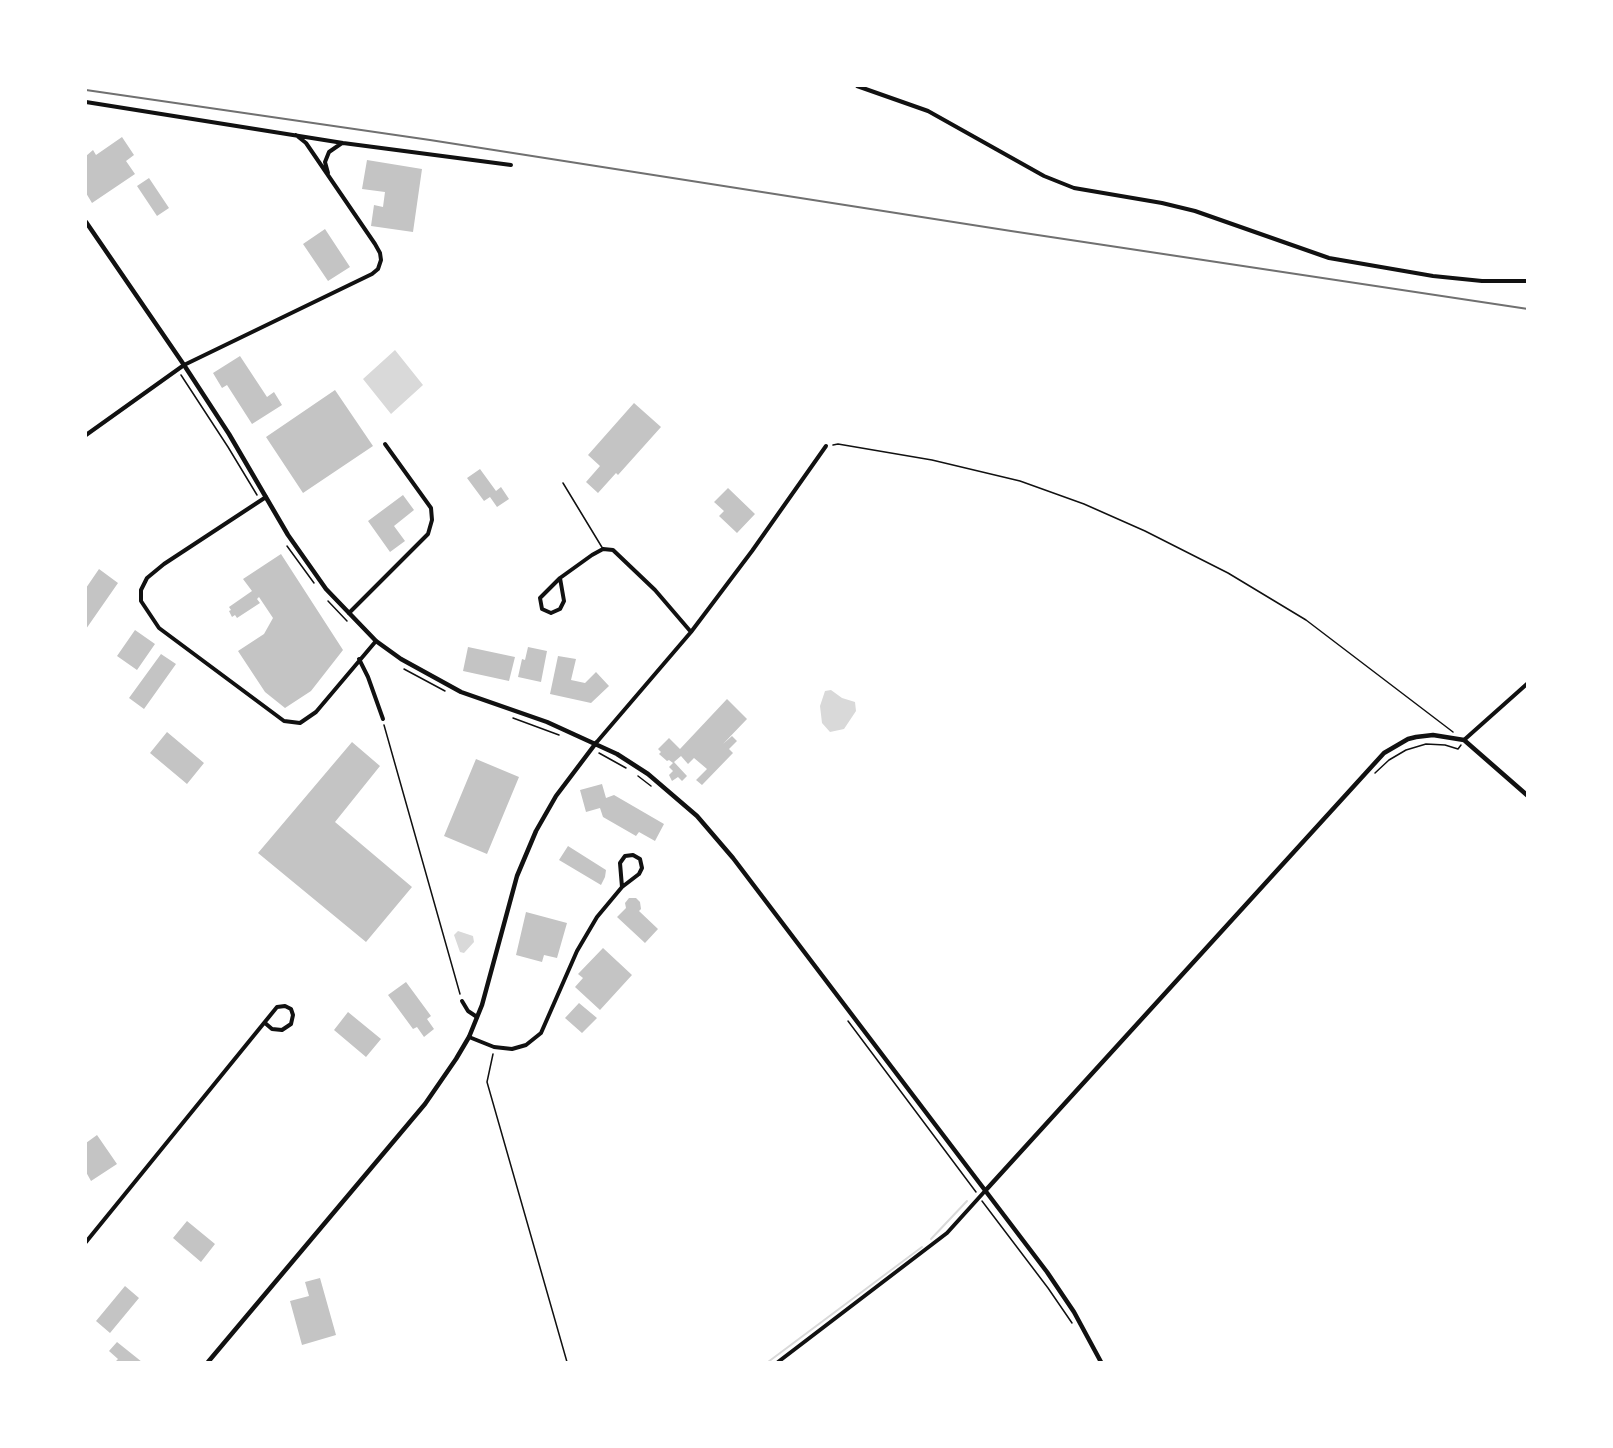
<!DOCTYPE html>
<style>
body{margin:0}
#map{position:relative;width:1613px;height:1448px;overflow:hidden;background:#fff;font-family:Roboto,sans-serif}
canvas{display:block}
.frame{position:absolute;inset:0;border:87px solid #fff;pointer-events:none}
</style>
<div id="map">
<canvas width="1613" height="1448"></canvas>
<div class="frame"></div>
</div>
<script>
const ctx = document.querySelector('canvas').getContext('2d');
ctx.lineJoin = 'round';
function fillPath(path, color) { ctx.fillStyle = color; ctx.fill(path, 'evenodd'); }
const toPath = rows => new Path2D(rows.map(r => 'M' + r).join(''));
function trace(path, color, width, dash) { ctx.strokeStyle = color; ctx.lineWidth = width; ctx.lineCap = dash ? 'butt' : 'round'; ctx.setLineDash(dash || []); ctx.stroke(path); }
fillPath(toPath([
 [395,350,423,385,391,414,363,379],
 [831,690,842,698,855,702,856,711,844,729,830,732,822,723,820,706,825,691],
 [458,931,473,936,474,942,464,953,460,952,454,935]
]), '#d9d9d9');
trace(toPath([
 [931,1239,967,1201],
 [768,1362,922,1247]
]), '#d9d9d9', 2);
fillPath(toPath([
 [122,137,134,155,126,161,135,174,92,203,86,193,86,156,93,150,96,155],
 [367,160,422,169,413,232,371,226,374,205,383,207,385,192,362,189],
 [149,178,169,208,157,216,137,186],
 [325,229,350,267,328,281,303,244],
 [240,356,267,397,274,392,282,405,252,424,227,385,222,388,213,373],
 [335,390,373,446,303,493,266,437],
 [634,403,661,427,618,475,616,473,598,493,586,482,600,466,588,455],
 [480,469,496,491,501,487,509,499,497,507,490,497,484,501,467,478],
 [728,488,755,514,737,533,719,516,724,511,714,502],
 [403,495,414,510,394,526,405,541,390,552,368,521],
 [281,554,343,650,311,691,285,708,265,692,238,651,264,634,273,618,259,597,257,599,260,603,237,618,235,615,232,617,229,611,231,610,229,607,252,591,243,579],
 [99,569,118,583,86,629,86,588],
 [135,630,155,644,137,670,117,656],
 [468,647,515,657,509,681,463,671],
 [528,647,547,651,541,682,518,677,522,659,525,660],
 [161,654,176,664,144,709,129,698],
 [558,656,576,659,571,680,585,683,596,672,609,686,591,703,550,694],
 [727,699,747,719,723,744,732,736,737,741,729,749,733,753,702,785,696,780,707,769,694,758,688,764,681,756,674,762,687,776,682,781,678,777,672,781,669,775,673,771,669,767,673,763,669,760,667,761,659,754,661,752,658,749,669,738,680,749],
 [167,732,204,763,187,784,150,753],
 [352,742,380,766,335,822,412,887,366,942,258,853],
 [476,759,519,777,487,854,444,836],
 [602,784,606,798,614,795,664,824,655,841,639,832,636,836,603,817,600,808,586,812,580,790],
 [568,846,606,870,605,877,601,885,559,860],
 [629,898,636,898,640,902,641,909,639,911,658,929,645,943,617,917,626,908,625,903],
 [526,912,567,923,557,958,544,955,542,962,516,955],
 [603,948,632,975,600,1010,575,987,583,978,578,974],
 [406,982,431,1016,427,1019,434,1029,424,1037,417,1027,413,1029,388,995],
 [579,1003,597,1018,582,1033,565,1018],
 [348,1012,381,1039,366,1057,334,1030],
 [97,1135,117,1164,91,1181,86,1172,86,1143],
 [187,1221,215,1244,201,1262,173,1238],
 [320,1278,336,1335,302,1345,290,1301,309,1296,305,1282],
 [125,1286,139,1298,110,1333,96,1321],
 [117,1342,142,1362,115,1362,118,1359,109,1351]
]), '#c4c4c4');
trace(toPath([
 [181,375,228,447,257,495],
 [833,445,838,444,932,460,1020,481,1084,504,1145,531,1228,573,1306,620,1453,732],
 [287,546,314,583],
 [328,601,347,621],
 [404,669,445,691],
 [513,718,559,735],
 [384,725,460,994],
 [599,753,626,768],
 [1375,773,1389,760,1406,750,1426,744,1445,745,1458,749,1461,745],
 [638,776,651,786],
 [848,1021,976,1192],
 [493,1054,487,1082,567,1362],
 [982,1201,1048,1288,1072,1323]
]), '#111', 1.5);
trace(toPath([
 [563,483,603,549]
]), '#111', 1.5);
trace(toPath([
 [857,86,928,111,1044,176,1074,188,1162,203,1195,211,1329,258,1433,276,1482,281,1528,281],
 [86,102,343,143,511,165],
 [328,173,325,162,329,152,342,143],
 [86,435,184,365,372,274,378,269,381,260,380,253,375,244,306,143,296,135],
 [266,497,164,564,147,578,141,590,141,601,159,628,284,721,300,723,316,712,376,641],
 [560,578,564,601,560,609,551,613,542,609,540,598,560,578,592,555,603,549,613,550,655,590,691,632],
 [349,613,428,534,432,520,431,508,385,444],
 [359,659,368,677,383,719],
 [1464,740,1528,683],
 [596,743,691,632,752,551,826,446],
 [462,1001,468,1011,477,1017],
 [469,1037,494,1047,512,1049,526,1045,541,1033,577,951,597,917,622,887,639,874,642,868,640,859,633,855,625,856,620,863,622,887],
 [86,1242,277,1007,285,1006,291,1009,293,1015,291,1024,282,1030,272,1029,265,1023],
 [778,1362,947,1233,985,1191]
]), '#111', 4);
trace(toPath([
 [86,222,184,365,229,434,288,535,326,589,376,641,401,659,461,692,547,722,617,754,648,774,697,816,733,858,1047,1272,1074,1312,1101,1362],
 [985,1191,1384,753,1408,739,1416,737,1433,735,1464,740,1528,796],
 [208,1362,425,1104,456,1059,469,1037,482,1005,517,876,536,831,556,796,596,743]
]), '#111', 4.5);
trace(toPath([
 [86,90,430,140,1011,231,1528,309]
]), '#707070', 2);
</script>
